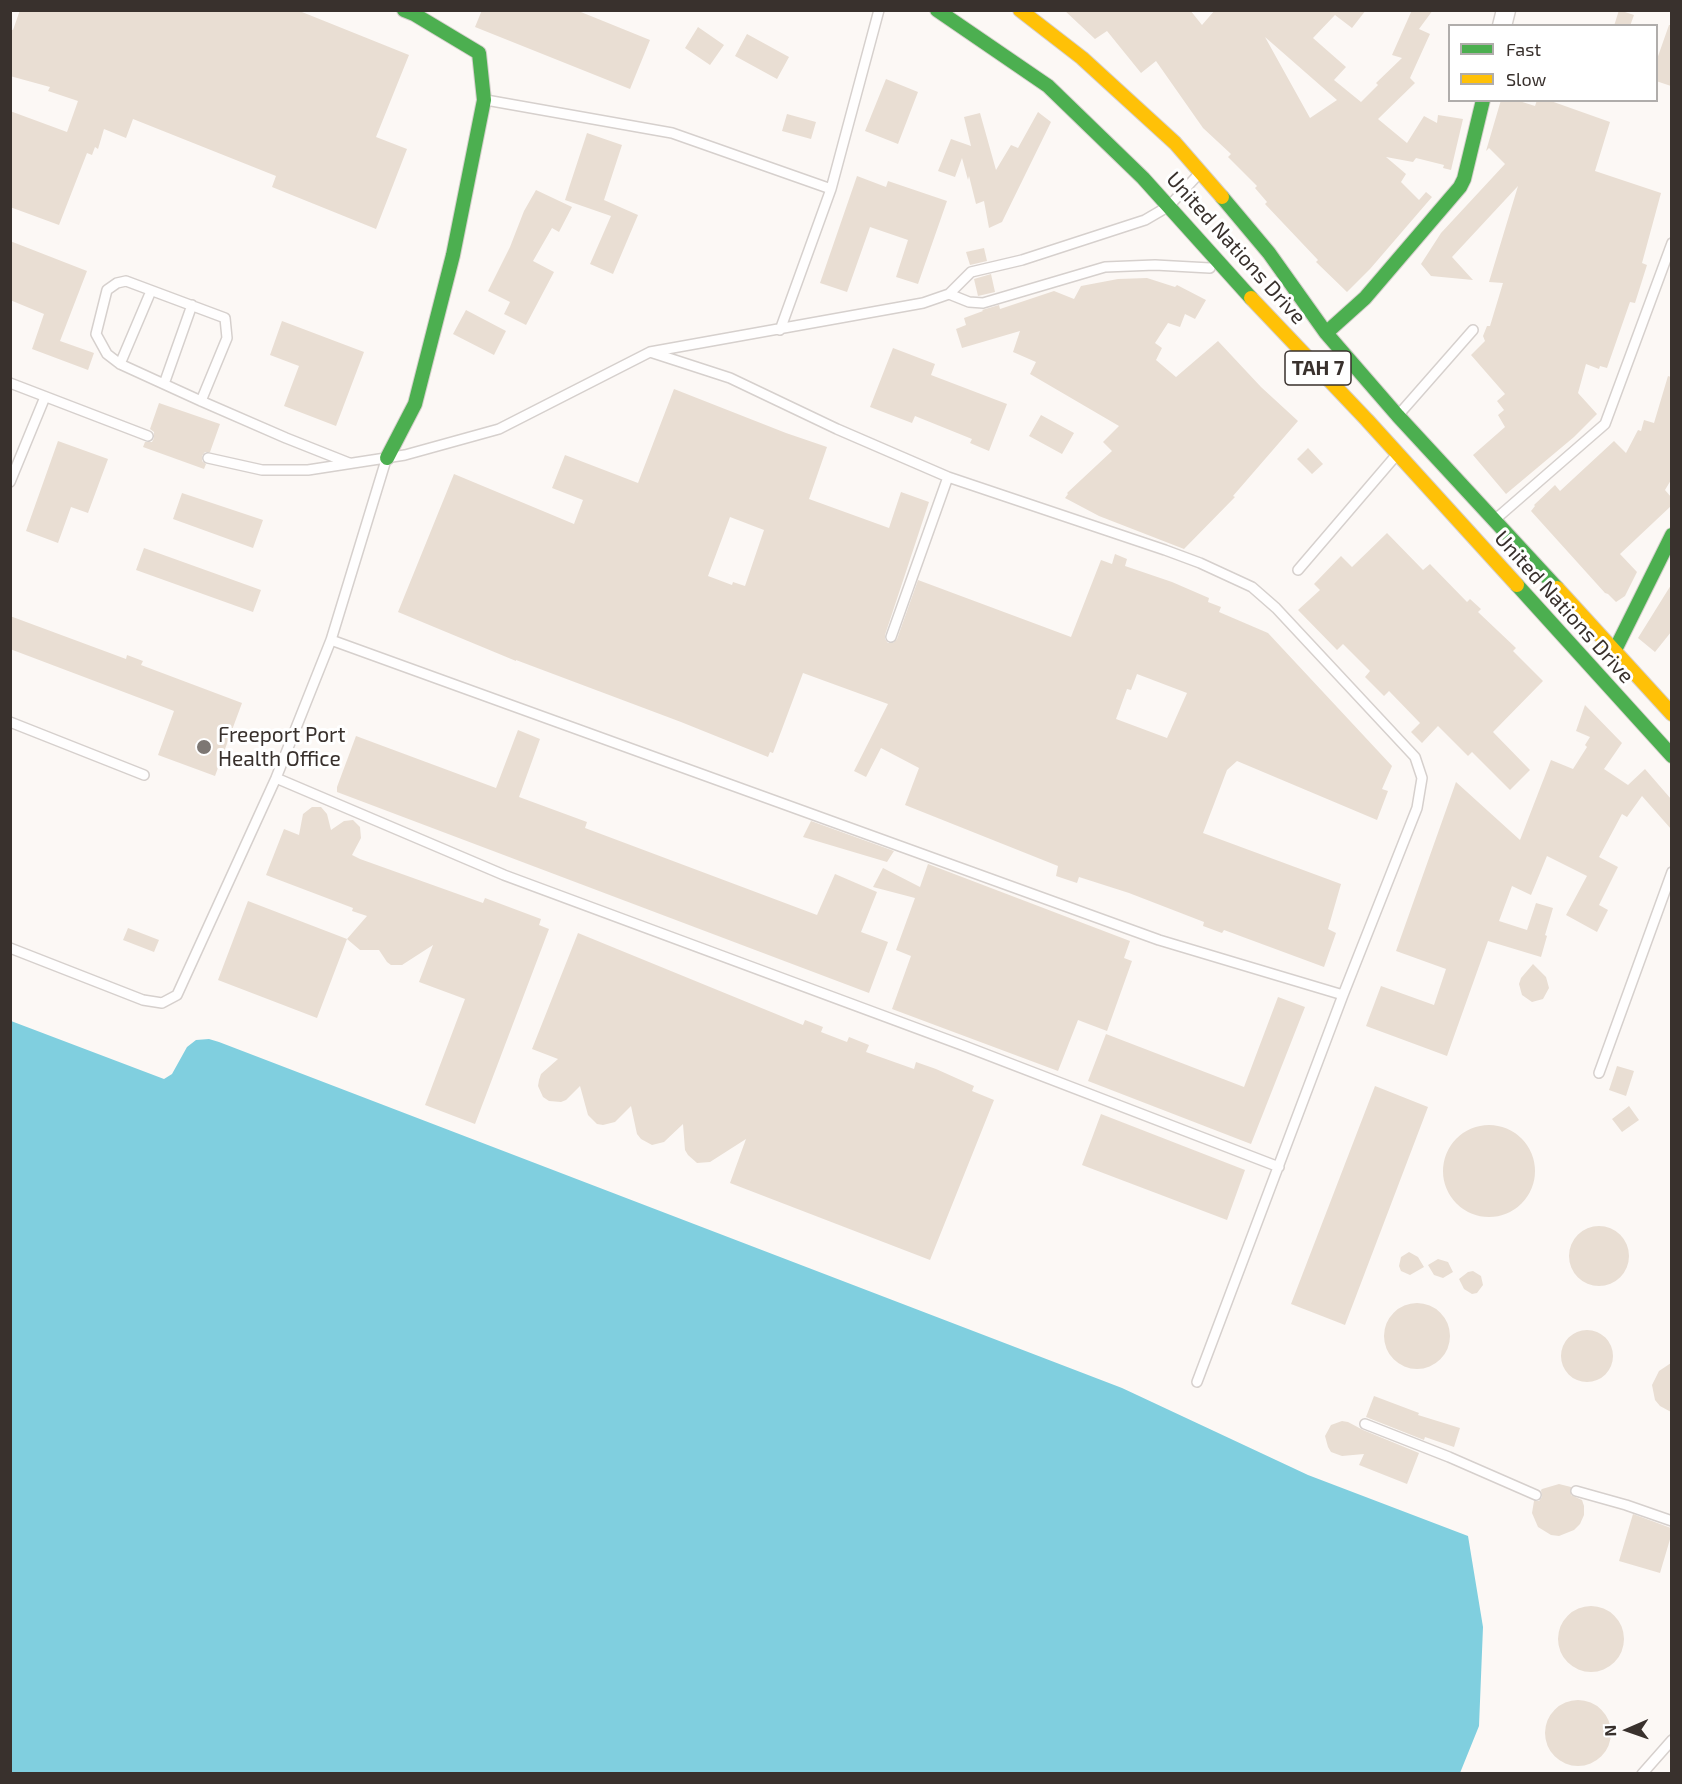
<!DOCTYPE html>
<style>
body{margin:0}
#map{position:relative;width:1682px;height:1784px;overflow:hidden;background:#fcf8f5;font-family:"Exo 2",sans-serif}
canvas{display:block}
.frame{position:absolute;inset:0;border:12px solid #39312d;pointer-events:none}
.legend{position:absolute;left:1448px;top:24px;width:210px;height:78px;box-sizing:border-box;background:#fff;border:2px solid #b0adab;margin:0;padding:8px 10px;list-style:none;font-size:18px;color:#39312d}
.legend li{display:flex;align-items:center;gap:12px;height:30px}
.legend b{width:30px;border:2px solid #b0adab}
.north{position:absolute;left:1598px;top:1700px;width:60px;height:60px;-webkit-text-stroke:4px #fff;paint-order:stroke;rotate:268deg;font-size:16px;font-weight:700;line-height:24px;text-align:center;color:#39312d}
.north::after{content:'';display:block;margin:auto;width:21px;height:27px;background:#39312d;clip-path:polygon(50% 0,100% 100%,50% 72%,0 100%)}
</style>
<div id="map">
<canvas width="1682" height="1784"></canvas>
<div class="frame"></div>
<ul class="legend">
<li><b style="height:8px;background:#4caf50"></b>Fast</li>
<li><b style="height:8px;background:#ffc107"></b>Slow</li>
</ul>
<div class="north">N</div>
</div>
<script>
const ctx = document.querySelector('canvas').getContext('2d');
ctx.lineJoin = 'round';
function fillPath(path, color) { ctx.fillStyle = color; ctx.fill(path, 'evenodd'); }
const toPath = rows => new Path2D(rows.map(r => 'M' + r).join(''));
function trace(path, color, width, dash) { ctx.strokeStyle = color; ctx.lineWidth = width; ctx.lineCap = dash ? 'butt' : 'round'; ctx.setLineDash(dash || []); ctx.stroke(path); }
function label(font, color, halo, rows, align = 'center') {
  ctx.font = font + ' "Exo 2",sans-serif'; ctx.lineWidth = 6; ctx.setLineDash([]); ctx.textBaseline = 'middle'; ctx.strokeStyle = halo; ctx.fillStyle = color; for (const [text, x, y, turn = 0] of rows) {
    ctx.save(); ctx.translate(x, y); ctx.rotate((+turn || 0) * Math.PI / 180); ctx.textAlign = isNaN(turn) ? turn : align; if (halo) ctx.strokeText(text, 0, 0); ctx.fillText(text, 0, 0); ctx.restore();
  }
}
fillPath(toPath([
 [11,1021,164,1079,172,1074,187,1047,196,1040,209,1039,219,1042,1122,1388,1308,1475,1468,1536,1483,1627,1479,1726,1460,1773,11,1773]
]), '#80cfdf');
fillPath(toPath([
 [20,10,297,10,409,55,376,137,407,149,376,229,272,187,276,176,133,119,126,138,104,129,98,149,95,147,92,155,87,153,59,225,10,207,10,111,67,132,78,101,48,91,50,87,10,76,10,29,13,30],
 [482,10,576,10,650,40,630,89,475,27],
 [1064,10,1190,10,1202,25,1215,10,1366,10,1352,28,1335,15,1313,38,1346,67,1334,80,1361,102,1378,85,1376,83,1402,58,1392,55,1412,10,1433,10,1419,29,1430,34,1410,78,1415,83,1378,119,1407,143,1424,116,1437,123,1438,115,1463,119,1451,170,1443,168,1444,165,1416,158,1413,162,1386,157,1406,174,1401,182,1419,200,1426,192,1432,197,1370,269,1347,292,1316,262,1318,260,1265,204,1267,202,1255,188,1257,186,1228,157,1231,154,1203,128,1156,61,1141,73,1107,31,1095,39],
 [1265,37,1337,100,1310,118],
 [1619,10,1634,15,1630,26,1614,26],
 [1669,25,1671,25,1671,86,1656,81,1656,62],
 [698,27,724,45,710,65,685,48],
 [747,34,789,57,777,79,735,56],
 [886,79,918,92,898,144,865,131],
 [1501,100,1516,100,1535,106,1537,100,1548,100,1610,122,1595,171,1661,193,1642,263,1647,265,1635,303,1630,302,1607,368,1600,366,1599,369,1586,364,1578,393,1597,414,1574,437,1506,494,1473,455,1505,427,1498,415,1504,410,1497,401,1505,394,1471,355,1485,341,1483,336,1487,326,1490,326,1503,283,1489,282,1518,186,1452,257,1473,280,1431,276,1421,264,1441,233,1505,164,1489,148,1486,151],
 [1038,112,1051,122,1002,222,989,228,984,201,976,204,969,176,968,180,962,158,955,177,938,171,951,139,971,146,964,117,980,113,996,170,1011,145,1018,148],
 [787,114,816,122,811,139,782,131],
 [587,133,622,145,604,200,638,215,613,274,590,264,611,216,565,200],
 [857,176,886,187,888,181,947,201,918,284,896,277,908,240,870,227,847,292,820,283],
 [536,190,572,207,559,232,552,228,533,261,554,272,526,325,504,314,510,302,488,291,510,247,524,211],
 [10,241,87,271,60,341,94,353,88,370,32,349,44,314,10,300],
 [984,248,987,261,970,265,966,252],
 [991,274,995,292,978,296,974,279],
 [1147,278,1175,287,1177,285,1206,300,1195,319,1185,314,1180,327,1168,323,1155,343,1162,348,1156,360,1176,377,1218,341,1261,387,1298,421,1233,496,1235,497,1184,549,1099,516,1065,498,1068,494,1067,493,1112,451,1103,442,1119,426,1030,374,1036,362,1013,352,1020,331,962,348,956,329,966,325,964,318,983,311,982,310,999,305,1000,309,1054,291,1074,299,1081,286,1118,279],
 [466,310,506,331,494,355,453,334],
 [282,321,364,352,336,426,284,406,299,366,270,355],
 [893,348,935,364,931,375,1007,404,989,451,970,443,972,439,915,416,912,423,870,407],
 [1668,376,1671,377,1671,480,1665,490,1671,497,1671,506,1620,554,1637,572,1625,596,1616,602,1608,594,1605,593,1531,511,1535,506,1534,505,1555,485,1560,491,1614,441,1626,453,1638,430,1641,431,1644,420,1654,423],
 [674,389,786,433,827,447,809,499,889,528,901,492,929,502,885,635,885,639,888,643,893,643,897,639,918,580,1071,637,1101,560,1112,564,1115,554,1127,559,1125,566,1172,582,1209,598,1208,602,1221,607,1219,612,1268,633,1392,766,1382,789,1388,791,1377,820,1237,761,1227,770,1203,833,1341,884,1328,929,1336,933,1324,967,1224,930,1222,933,1203,926,1204,922,1129,893,1079,877,1077,883,1056,876,1058,866,905,805,919,768,881,748,866,777,854,771,888,704,803,673,773,753,770,752,768,757,681,722,516,660,516,661,398,612,454,474,574,524,583,500,552,488,565,455,638,483],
 [730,517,764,530,745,586,733,582,732,585,708,576],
 [1137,674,1187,693,1167,738,1116,719,1127,689,1131,690],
 [159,403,220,424,210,452,205,452,202,456,202,461,206,464,204,469,143,447,145,442,152,442,154,438,154,432,150,429],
 [1041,415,1074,433,1062,454,1029,436],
 [58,441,108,459,88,513,71,507,58,543,26,531],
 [1308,448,1323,464,1312,474,1297,459],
 [182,493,263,520,253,548,173,519],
 [1387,533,1423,570,1430,564,1467,602,1470,599,1481,609,1478,612,1516,648,1513,651,1543,681,1493,732,1530,770,1510,790,1472,752,1468,756,1438,726,1422,743,1411,732,1420,723,1389,691,1384,696,1365,677,1370,671,1343,644,1337,650,1298,610,1320,590,1314,584,1341,556,1352,567],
 [144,548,261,590,253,612,136,570],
 [1671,585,1671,632,1655,652,1638,638],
 [10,616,126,659,127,655,143,661,141,665,242,703,215,776,158,755,174,711,10,649],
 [1585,705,1622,743,1604,769,1628,785,1645,769,1671,799,1671,829,1642,796,1627,817,1622,814,1599,857,1618,867,1599,905,1608,910,1597,932,1566,915,1587,876,1547,856,1531,895,1512,886,1499,921,1527,930,1536,903,1553,908,1545,935,1547,936,1541,957,1488,941,1447,1056,1366,1026,1381,986,1434,1005,1446,969,1396,951,1456,782,1520,840,1551,760,1573,769,1587,747,1585,745,1590,737,1576,731],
 [518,730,540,739,519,797,587,822,585,828,817,915,835,874,877,892,861,932,888,942,869,993,337,792,337,787,356,736,496,788],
 [312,807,321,807,327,814,331,830,344,821,353,820,360,827,361,838,352,855,360,859,483,903,485,898,541,919,539,925,549,929,475,1124,425,1105,465,999,419,982,433,945,402,965,391,965,387,962,379,950,360,950,347,939,367,916,352,911,353,908,266,875,284,829,299,835,303,814],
 [811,821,894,851,887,862,803,837],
 [928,864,1130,941,1124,958,1132,961,1107,1031,1078,1020,1058,1071,892,1009,911,956,896,950,915,898,873,887,883,868,920,887],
 [248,901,347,939,317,1018,218,980],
 [128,928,159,940,154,952,123,940],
 [578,933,803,1025,805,1020,823,1027,821,1032,847,1042,849,1037,869,1045,866,1052,914,1069,916,1062,936,1069,974,1086,972,1091,994,1100,930,1260,730,1183,746,1139,710,1162,697,1163,688,1155,685,1150,683,1124,664,1142,652,1145,641,1139,637,1134,631,1106,615,1122,603,1125,597,1124,588,1115,580,1086,566,1100,561,1102,549,1101,543,1097,538,1086,539,1080,541,1074,558,1059,532,1049],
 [1533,964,1546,977,1549,988,1543,999,1532,1002,1522,995,1519,984,1521,978],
 [1278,997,1305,1007,1251,1144,1088,1081,1106,1034,1244,1087],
 [1617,1066,1634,1071,1626,1096,1609,1090],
 [1375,1086,1428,1107,1345,1325,1291,1304],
 [1629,1106,1639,1120,1622,1132,1612,1119],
 [1101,1114,1245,1170,1227,1220,1082,1165],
 '1443 1171a46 46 0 1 1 92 0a46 46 0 1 1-92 0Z',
 '1569 1256a30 30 0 1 1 60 0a30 30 0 1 1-60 0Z',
 [1409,1252,1418,1257,1424,1267,1410,1275,1401,1271,1399,1266,1401,1257],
 [1438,1259,1448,1262,1453,1272,1443,1278,1434,1275,1428,1265],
 [1473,1271,1481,1276,1483,1285,1477,1293,1472,1294,1464,1289,1459,1279,1468,1272],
 '1384 1336a33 33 0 1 1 66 0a33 33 0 1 1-66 0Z',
 '1561 1356a26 26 0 1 1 52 0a26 26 0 1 1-52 0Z',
 [1671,1363,1671,1412,1660,1406,1655,1400,1652,1385,1659,1371],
 [1374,1396,1419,1413,1418,1415,1460,1428,1454,1447,1425,1437,1424,1440,1366,1417],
 [1342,1421,1348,1422,1363,1430,1419,1453,1407,1484,1359,1465,1364,1454,1342,1456,1331,1452,1328,1447,1325,1436,1331,1425],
 [1559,1484,1571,1487,1571,1495,1582,1500,1584,1506,1584,1515,1580,1524,1574,1530,1559,1536,1551,1535,1538,1527,1532,1513,1534,1501,1539,1501,1542,1497,1541,1490,1542,1489],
 [1633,1514,1671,1528,1671,1536,1660,1573,1619,1561],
 '1558 1639a33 33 0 1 1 66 0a33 33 0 1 1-66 0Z',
 '1545 1733a33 33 0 1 1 66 0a33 33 0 1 1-66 0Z'
]), '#e9ded3');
const lane = toPath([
 [486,100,672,133,831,189],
 [949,294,969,302,983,303,1105,267,1155,265,1210,268],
 [780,330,831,189,879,10],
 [650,352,730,378,837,429,948,477,1165,550,1200,563,1252,587,1276,608,1415,757,1422,778,1417,808,1343,995,1197,1382],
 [120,364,151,291],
 [10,383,148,436],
 [164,384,192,305],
 [201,401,227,338,225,318,126,281,117,283,107,290,96,334,107,354,120,364,201,401,286,438,349,463],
 [1401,412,1473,330],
 [208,458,262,470,308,470,405,455,499,429,650,352,923,303,949,294,971,272,1022,260,1145,220,1169,206,1197,176],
 [10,482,45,397],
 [1498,517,1605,424,1672,243],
 [1298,570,1393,459],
 [891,637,948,477],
 [331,640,1159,940,1343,995],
 [10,722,144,775],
 [276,778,504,875,962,1045,1279,1167],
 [10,948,143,1000,162,1003,177,995,276,778,331,640,386,460],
 [1599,1073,1672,872],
 [1365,1424,1449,1457,1536,1495],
 [1576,1491,1626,1505,1672,1521],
 [1642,1774,1672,1740]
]);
const street = toPath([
 [1502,26,1506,10]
]);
const fast = toPath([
 [937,10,1048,86,1143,178,1251,298],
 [1222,197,1269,253,1326,333,1398,416,1557,588],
 [1326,333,1365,298,1460,187,1464,179,1483,100],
 [387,458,415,404,453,255,484,100,479,53,414,14,404,10],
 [1517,585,1672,756],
 [1614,652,1672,535]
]);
const slow = toPath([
 [1020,10,1082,58,1175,143,1222,197],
 [1251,298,1367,420,1517,585],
 [1557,588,1672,714]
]);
trace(lane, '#d6d0cd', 12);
trace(street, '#d6d0cd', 21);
trace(fast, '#d6d0cd', 16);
trace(slow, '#d6d0cd', 16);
trace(lane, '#fffefe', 9);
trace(street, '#fffefe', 18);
trace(fast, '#4caf50', 14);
trace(slow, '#ffc107', 14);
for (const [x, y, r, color] of [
 [204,747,8,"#7d7773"]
]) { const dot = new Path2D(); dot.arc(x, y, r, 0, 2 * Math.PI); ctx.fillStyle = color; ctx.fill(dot); trace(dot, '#fff', 2); }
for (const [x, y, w] of [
 [1318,368,66]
]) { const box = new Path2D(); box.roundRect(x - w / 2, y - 17, w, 34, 4.5); ctx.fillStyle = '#fff'; ctx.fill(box); trace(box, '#39312d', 1.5); }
label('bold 20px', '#39312d', null, [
 ["TAH 7",1318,368]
]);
label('21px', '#39312d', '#fff', [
 ["United Nations Drive",1236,248,48],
 ["United Nations Drive",1564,607,48]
]);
label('21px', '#39312d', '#fff', [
 ["Freeport Port",218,735],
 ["Health Office",218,759]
], 'left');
</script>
